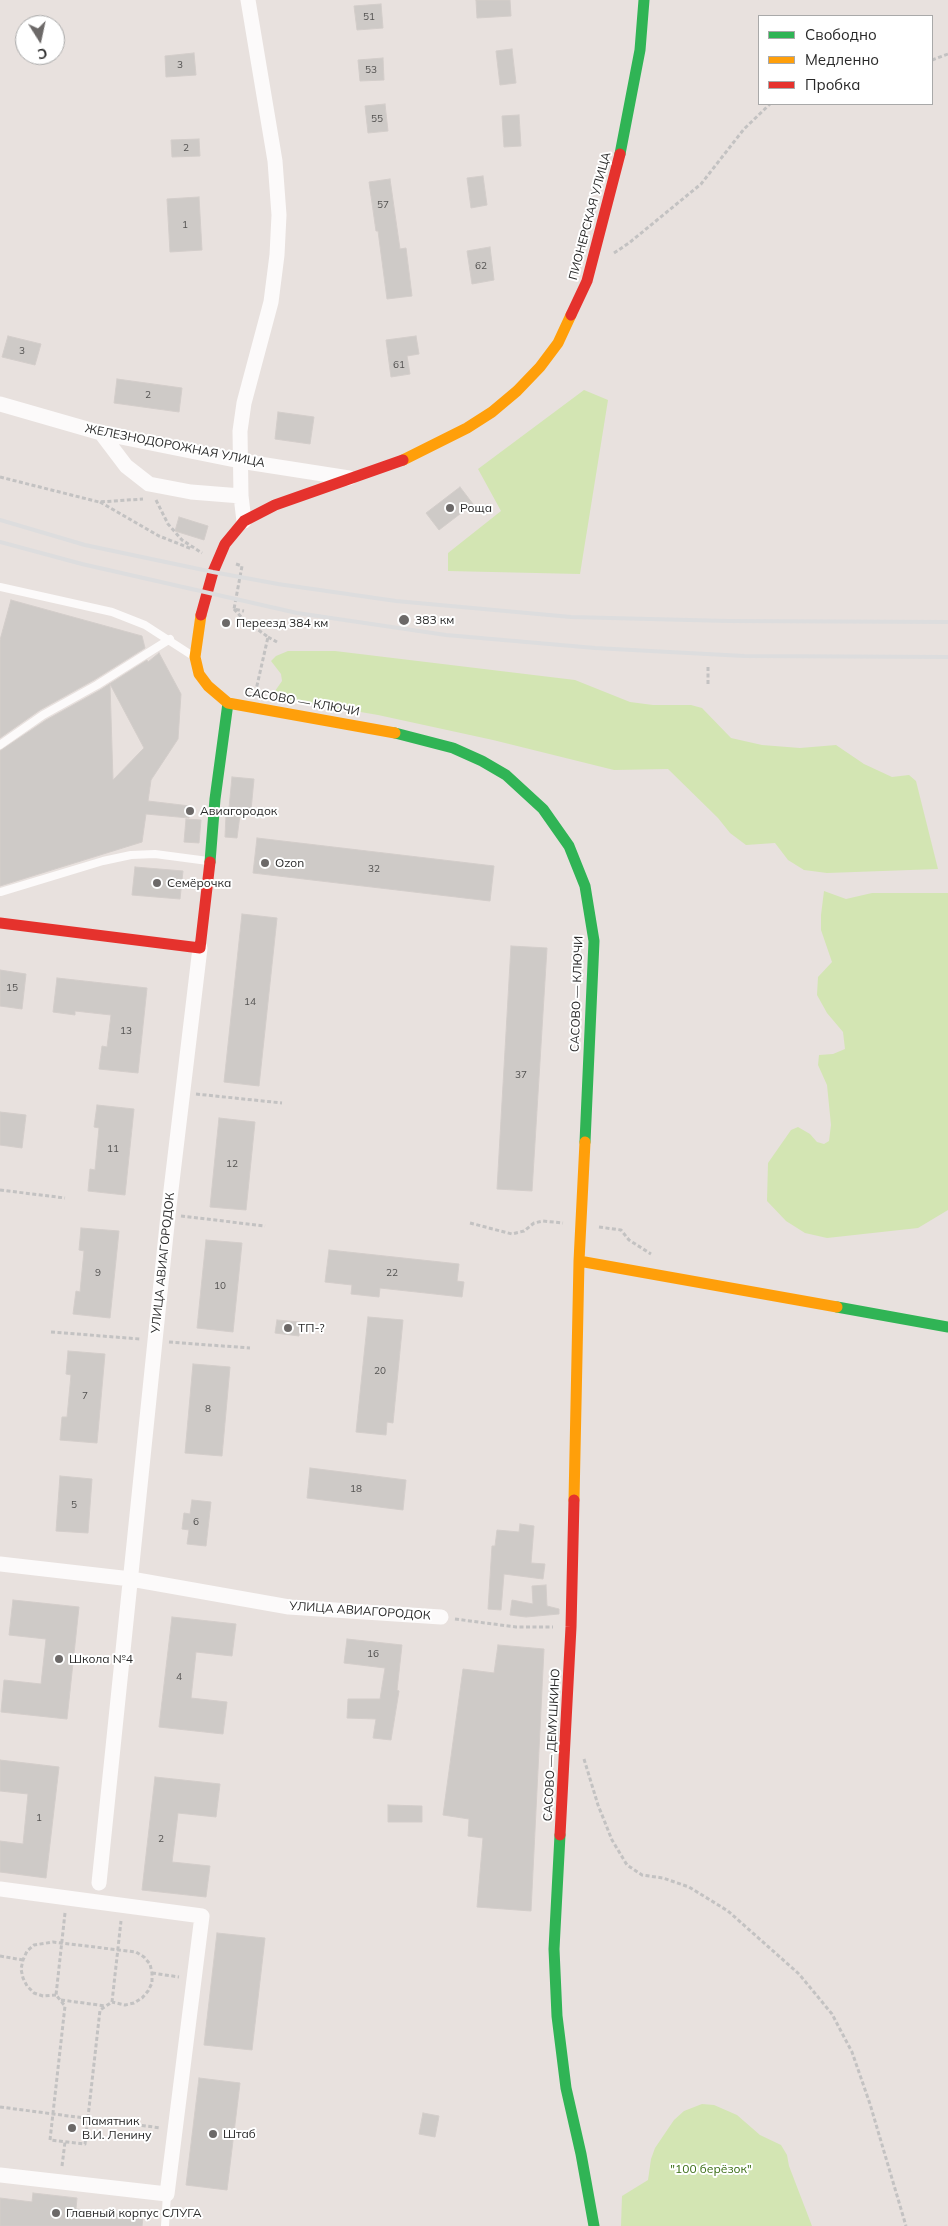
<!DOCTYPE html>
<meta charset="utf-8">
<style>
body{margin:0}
#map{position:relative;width:948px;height:2226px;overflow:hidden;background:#e8e1de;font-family:Mulish,sans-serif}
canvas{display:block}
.legend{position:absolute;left:758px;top:15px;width:175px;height:90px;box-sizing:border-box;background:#fff;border:1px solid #a9a9a9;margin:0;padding:6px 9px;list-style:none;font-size:15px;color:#292929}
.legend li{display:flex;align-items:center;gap:10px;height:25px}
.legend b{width:25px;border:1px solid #a9a9a9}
.north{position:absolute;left:15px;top:15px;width:50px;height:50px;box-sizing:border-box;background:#fff;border:1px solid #a9a9a9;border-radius:50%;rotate:170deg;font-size:14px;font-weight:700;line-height:20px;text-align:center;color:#292929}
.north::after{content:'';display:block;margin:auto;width:18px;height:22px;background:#6c6968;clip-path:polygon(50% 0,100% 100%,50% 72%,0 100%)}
</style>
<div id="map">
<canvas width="948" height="2226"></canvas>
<ul class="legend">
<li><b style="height:6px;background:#30b455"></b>Свободно</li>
<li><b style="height:6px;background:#ff9f0a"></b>Медленно</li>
<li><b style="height:6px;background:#e5322d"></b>Пробка</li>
</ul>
<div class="north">С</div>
</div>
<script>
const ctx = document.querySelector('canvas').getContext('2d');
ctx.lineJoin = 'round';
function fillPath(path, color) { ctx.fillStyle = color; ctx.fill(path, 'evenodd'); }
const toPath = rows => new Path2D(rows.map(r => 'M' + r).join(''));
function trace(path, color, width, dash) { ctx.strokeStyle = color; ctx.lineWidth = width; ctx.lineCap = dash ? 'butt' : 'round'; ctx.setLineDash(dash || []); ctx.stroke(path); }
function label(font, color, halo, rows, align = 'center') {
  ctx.font = font + ' Mulish,sans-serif'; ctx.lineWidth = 4; ctx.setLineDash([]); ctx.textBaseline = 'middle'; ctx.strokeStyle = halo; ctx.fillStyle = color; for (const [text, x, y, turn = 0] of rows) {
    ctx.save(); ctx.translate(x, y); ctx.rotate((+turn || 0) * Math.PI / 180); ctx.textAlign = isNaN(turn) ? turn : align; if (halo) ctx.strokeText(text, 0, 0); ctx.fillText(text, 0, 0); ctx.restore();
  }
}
fillPath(toPath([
 [584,390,608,400,580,574,448,571,448,553,501,511,478,469],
 [288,651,335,651,575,680,630,702,653,705,691,705,702,708,731,738,762,745,800,748,836,745,864,764,892,777,909,775,916,781,938,869,827,873,804,870,788,860,775,843,746,845,730,833,718,818,668,769,614,770,493,740,378,715,285,699,275,695,275,691,282,681,281,674,271,661,276,656],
 [824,891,846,899,872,893,948,893,948,1210,918,1228,827,1238,805,1233,786,1221,767,1201,768,1163,791,1130,798,1127,810,1134,817,1142,824,1144,829,1141,831,1125,827,1085,818,1065,819,1055,833,1054,845,1049,843,1032,827,1013,817,995,818,977,832,962,821,930,821,915],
 [702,2104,714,2105,737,2115,760,2135,781,2145,787,2155,789,2166,812,2226,621,2226,622,2196,648,2180,651,2159,655,2148,674,2120,684,2111]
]), '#d3e5b3');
const building = toPath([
 [476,0,510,0,511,16,477,18,476,0],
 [381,4,383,28,357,30,354,6,381,4],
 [512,49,516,83,500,85,496,51,512,49],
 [194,53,196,75,166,77,165,56,194,53],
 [383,58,384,80,360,81,358,60,383,58],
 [385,104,388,131,368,133,365,106,385,104],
 [519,115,521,146,504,147,502,116,519,115],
 [199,139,200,156,172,157,171,140,199,139],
 [483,176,487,205,471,208,467,178,483,176],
 [390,179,400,249,406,248,412,296,387,299,378,231,376,231,369,182,390,179],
 [199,197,202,250,170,252,167,199,199,197],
 [490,247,494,280,472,284,467,251,490,247],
 [8,336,41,344,35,365,2,357,8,336],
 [416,336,419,354,407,356,410,374,391,377,386,340,416,336],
 [117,379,182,388,179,412,114,403,117,379],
 [278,412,314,417,310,444,275,439,278,412],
 [460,487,473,504,439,530,426,513,460,487],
 [179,517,208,526,204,540,175,531,179,517],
 [11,600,142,636,145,648,94,680,40,710,0,738,0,640,11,600],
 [159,653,181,694,178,739,151,780,148,801,190,806,189,818,146,814,142,842,0,886,0,751,46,720,100,690,147,660,148,662,159,653],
 [110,684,144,748,113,780,110,684],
 [232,777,254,779,251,810,229,808,232,777],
 [226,814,240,815,237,838,225,837,226,814],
 [186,819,201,820,199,843,184,842,186,819],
 [257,838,494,866,490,901,253,873,257,838],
 [135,867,183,871,180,899,132,895,135,867],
 [242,914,277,918,259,1086,224,1082,242,914],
 [511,946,547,948,532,1191,497,1189,511,946],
 [0,970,26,974,22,1009,0,1006,0,970],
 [57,978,147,988,138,1073,99,1069,102,1046,107,1047,111,1015,75,1011,75,1015,53,1012,57,978],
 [97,1105,134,1109,125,1195,88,1191,90,1169,95,1170,99,1128,94,1127,97,1105],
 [0,1112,26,1115,22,1148,0,1145,0,1112],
 [219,1118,255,1122,246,1210,210,1207,219,1118],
 [81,1228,119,1231,110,1318,73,1314,76,1291,80,1292,84,1251,79,1250,81,1228],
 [206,1240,242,1243,233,1332,197,1328,206,1240],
 [329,1250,459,1264,457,1281,464,1282,462,1297,380,1288,379,1297,351,1294,352,1285,325,1282,329,1250],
 [368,1317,403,1320,393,1423,387,1422,386,1435,356,1432,368,1317],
 [277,1320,300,1322,299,1336,275,1333,277,1320],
 [68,1351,105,1354,97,1443,60,1440,62,1417,67,1417,71,1375,66,1374,68,1351],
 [193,1364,230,1367,222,1456,185,1453,193,1364],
 [310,1468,406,1480,403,1510,307,1498,310,1468],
 [60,1476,92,1479,88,1533,56,1531,60,1476],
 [192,1500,211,1502,206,1546,187,1544,189,1530,182,1529,184,1513,190,1514,192,1500],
 [520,1524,534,1526,531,1563,545,1564,543,1579,504,1574,501,1610,488,1609,492,1546,495,1546,497,1530,519,1532,520,1524],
 [546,1585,547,1606,559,1609,559,1614,526,1617,510,1615,512,1600,533,1604,532,1586,546,1585],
 [13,1600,79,1607,67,1719,1,1712,4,1680,41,1684,46,1639,9,1635,13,1600],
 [172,1617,236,1624,232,1656,196,1652,191,1698,227,1702,223,1734,159,1727,172,1617],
 [347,1639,402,1645,397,1690,399,1691,391,1740,373,1738,376,1719,347,1718,348,1699,380,1699,385,1668,344,1663,347,1639],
 [498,1645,544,1649,531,1911,477,1907,483,1838,468,1836,469,1819,443,1815,463,1669,494,1673,498,1645],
 [0,1760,59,1767,46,1878,0,1872,0,1841,23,1844,28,1794,0,1791,0,1760],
 [155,1777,220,1784,216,1817,178,1813,172,1862,210,1866,206,1897,142,1890,155,1777],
 [388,1805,422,1806,422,1822,388,1822,388,1805],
 [217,1933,265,1938,252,2050,204,2045,217,1933],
 [199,2078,240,2083,227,2190,186,2185,199,2078],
 [423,2113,439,2116,435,2137,419,2134,423,2113],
 [33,2193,77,2198,76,2209,143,2217,142,2226,0,2226,0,2198,32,2202,33,2193]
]);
fillPath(building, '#cecac7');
trace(building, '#d3cdca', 1);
trace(toPath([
 [932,60,948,54],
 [614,253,629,243,701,184,744,129,770,104],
 [0,477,99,502,143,499],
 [156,500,168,524,182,540,202,553],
 [100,502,159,536,192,549],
 [236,564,242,566,234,609,244,611],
 [234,609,242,618,268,637,256,690],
 [268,637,277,642],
 [708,684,708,667],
 [196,1094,282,1103],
 [0,1190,65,1198],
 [181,1216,265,1226],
 [470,1223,512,1234,524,1231,534,1223,543,1221,563,1223],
 [599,1227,621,1230,629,1240,651,1254],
 [51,1332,140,1339],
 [169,1342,250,1348],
 [455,1619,516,1627,553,1627],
 [584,1759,598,1805,612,1840,627,1865,642,1875,663,1878,689,1887,728,1911,799,1974,832,2014,852,2052,870,2104,906,2226],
 [65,1913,56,1995,65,2006,50,2140,85,2144,100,2010,112,2002,121,1921],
 [0,1956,23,1960],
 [152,1973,179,1977],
 [56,1995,43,1996,34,1993,27,1986,23,1978,21,1969,23,1960,27,1951,34,1945,53,1942,136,1952,144,1957,150,1964,152,1973,152,1983,148,1991,142,1998,134,2003,125,2005,112,2002],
 [61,2000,106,2006],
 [0,2107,161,2128],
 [62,2166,65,2142]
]), '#c3c2c2', 3, [4, 2.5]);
trace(toPath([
 [0,587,112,612,145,625,193,656],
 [0,745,43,715,97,685,170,639],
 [1,892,103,861,131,855,155,854,208,861],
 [165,2226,167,2194]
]), '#fcfafa', 8);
trace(toPath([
 [0,404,101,433,240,461,349,478],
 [101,433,126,466,149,484,191,492,241,496],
 [244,521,241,496,240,431,244,403,271,302,277,255,279,215,275,161,248,0],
 [0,1564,131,1579,289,1607,441,1617],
 [99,1883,168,1215,200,948],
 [0,1889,202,1916,167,2194,0,2175]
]), '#fcfafa', 15);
trace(toPath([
 [620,154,640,50,644,0],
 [395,733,453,748,482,761,506,775,543,809,569,846,585,886,594,941,585,1142],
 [210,862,215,799,228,703],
 [837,1307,948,1327],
 [560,1835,554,1949,557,2016,566,2088,581,2154,594,2226]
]), '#30b455', 11);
trace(toPath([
 [403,460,467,428,492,412,517,391,540,367,558,343,571,315],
 [201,615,195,657,199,674,208,686,228,703,395,733],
 [579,1261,837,1307],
 [574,1500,579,1261,585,1142]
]), '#ff9f0a', 11);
trace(toPath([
 [571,315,587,281,620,154],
 [201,615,213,572,225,544,244,521,275,505,403,460],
 [0,923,200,948,210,862],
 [560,1835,571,1627,574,1500]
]), '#e5322d', 11);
trace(toPath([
 [0,520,85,545,213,572,278,584,396,601,571,617,728,621,948,622],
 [0,542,82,564,297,613,446,635,595,648,744,656,948,657]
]), '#ddddde', 4);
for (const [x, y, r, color] of [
 [450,508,5,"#6c6968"],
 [404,620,6,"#6c6968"],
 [226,623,5,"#6c6968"],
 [190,811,5,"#6c6968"],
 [265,863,5,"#6c6968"],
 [157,883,5,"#6c6968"],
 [288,1328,5,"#6c6968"],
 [59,1659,5,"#6c6968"],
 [72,2128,5,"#6c6968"],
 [213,2134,5,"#6c6968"],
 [56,2213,5,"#6c6968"]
]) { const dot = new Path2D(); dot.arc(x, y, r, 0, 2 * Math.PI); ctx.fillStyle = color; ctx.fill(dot); trace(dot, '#fff', 2); }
label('10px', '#535251', null, [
 ["51",369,17],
 ["3",180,65],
 ["53",371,70],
 ["55",377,119],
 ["2",186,148],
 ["57",383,205],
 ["1",185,225],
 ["62",481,266],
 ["3",22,351],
 ["61",399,365],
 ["2",148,395],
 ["32",374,869],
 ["15",12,988],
 ["14",250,1002],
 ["13",126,1031],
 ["37",521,1075],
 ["11",113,1149],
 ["12",232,1164],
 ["9",98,1273],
 ["22",392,1273],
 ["10",220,1286],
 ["20",380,1371],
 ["7",85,1396],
 ["8",208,1409],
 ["18",356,1489],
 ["5",74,1505],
 ["6",196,1522],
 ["16",373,1654],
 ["4",179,1677],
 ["1",39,1818],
 ["2",161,1839]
]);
label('12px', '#292929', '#fff', [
 ["ПИОНЕРСКАЯ УЛИЦА",590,216,-75],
 ["ЖЕЛЕЗНОДОРОЖНАЯ УЛИЦА",175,446,11],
 ["САСОВО — КЛЮЧИ",302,702,10],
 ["САСОВО — КЛЮЧИ",577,994,-88],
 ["УЛИЦА АВИАГОРОДОК",163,1263,-84],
 ["УЛИЦА АВИАГОРОДОК",360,1611,4],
 ["САСОВО — ДЕМУШКИНО",552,1745,-87]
]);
label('12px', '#292929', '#fff', [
 ["Роща",460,508],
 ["383 км",415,620],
 ["Переезд 384 км",236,623],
 ["Авиагородок",200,811],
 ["Ozon",275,863],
 ["Семёрочка",167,883],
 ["ТП-?",298,1328],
 ["Школа №4",69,1659],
 ["Памятник",82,2121],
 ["В.И. Ленину",82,2135],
 ["Штаб",223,2134],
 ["Главный корпус СЛУГА",66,2213]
], 'left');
label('12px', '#386c13', '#fff', [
 ["\"100 берёзок\"",711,2169]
]);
</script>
